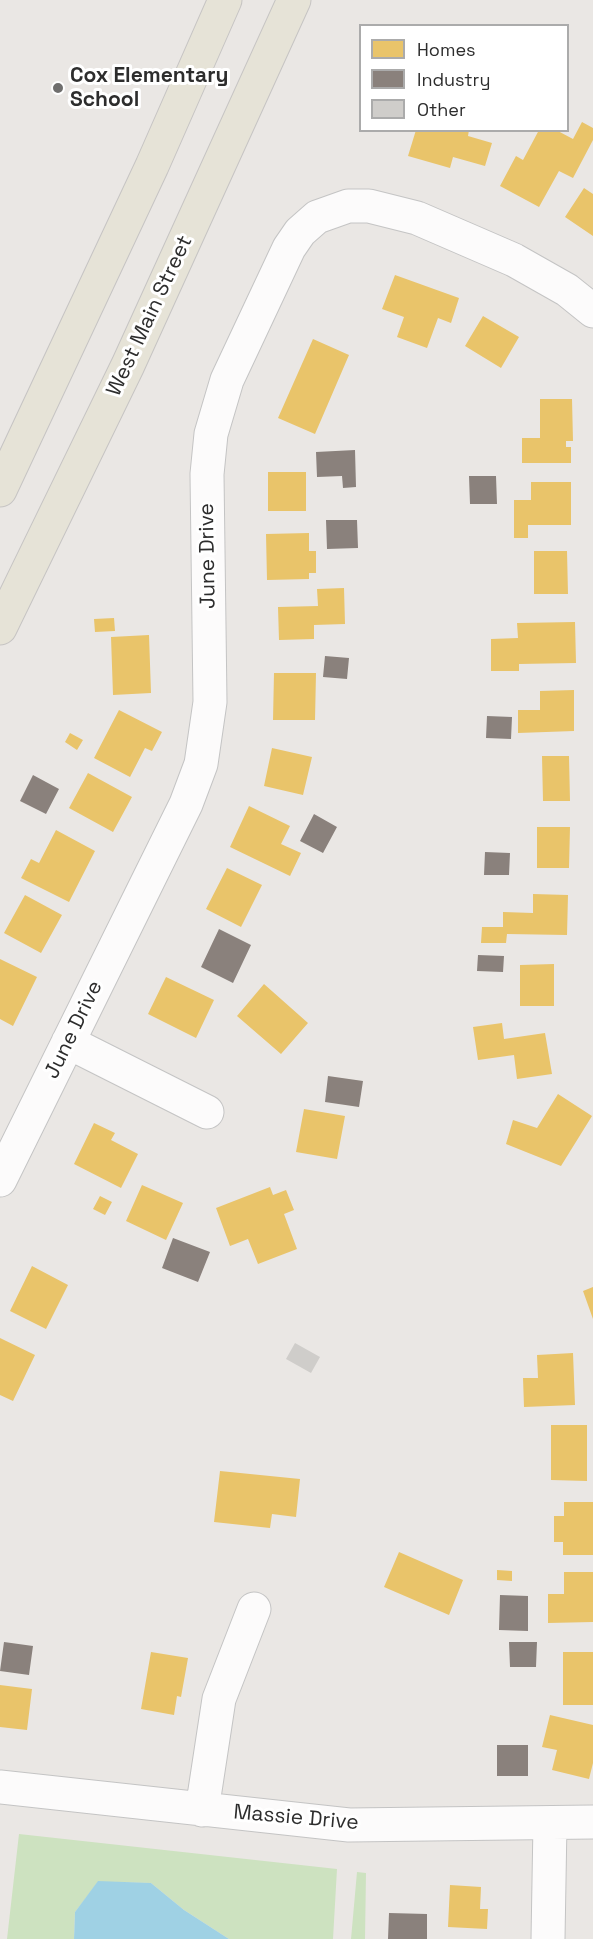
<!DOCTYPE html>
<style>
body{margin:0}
#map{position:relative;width:593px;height:1939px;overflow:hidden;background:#eae7e4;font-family:"Space Grotesk",sans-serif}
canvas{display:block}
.legend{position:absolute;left:359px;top:24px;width:210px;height:108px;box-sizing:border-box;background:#fff;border:2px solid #ababab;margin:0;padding:8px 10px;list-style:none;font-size:18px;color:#2d2d2d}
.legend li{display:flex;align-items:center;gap:12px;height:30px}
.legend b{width:30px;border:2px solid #ababab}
</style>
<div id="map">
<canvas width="593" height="1939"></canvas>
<ul class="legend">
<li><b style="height:16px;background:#e9c46a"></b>Homes</li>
<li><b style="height:16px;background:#8a817c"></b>Industry</li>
<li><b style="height:16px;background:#cfcdca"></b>Other</li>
</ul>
</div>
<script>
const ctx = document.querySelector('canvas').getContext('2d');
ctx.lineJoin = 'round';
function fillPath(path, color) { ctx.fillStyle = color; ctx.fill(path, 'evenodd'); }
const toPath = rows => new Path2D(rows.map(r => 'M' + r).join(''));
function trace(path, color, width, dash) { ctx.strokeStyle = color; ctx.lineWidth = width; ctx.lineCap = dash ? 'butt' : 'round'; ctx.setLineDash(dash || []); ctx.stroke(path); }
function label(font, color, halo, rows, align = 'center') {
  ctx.font = font + ' "Space Grotesk",sans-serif'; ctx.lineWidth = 6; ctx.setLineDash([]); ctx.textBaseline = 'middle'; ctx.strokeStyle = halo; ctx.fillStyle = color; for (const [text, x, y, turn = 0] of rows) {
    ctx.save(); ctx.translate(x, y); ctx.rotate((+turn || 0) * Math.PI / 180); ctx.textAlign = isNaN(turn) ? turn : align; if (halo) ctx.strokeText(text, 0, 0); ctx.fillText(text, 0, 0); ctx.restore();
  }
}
fillPath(toPath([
 [19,1834,337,1869,333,1939,229,1939,184,1910,151,1883,98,1882,75,1912,74,1939,7,1939],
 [357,1872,366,1873,365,1939,351,1939]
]), '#cde2c0');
fillPath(toPath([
 [98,1881,151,1883,184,1910,229,1939,74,1939,75,1912]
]), '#9fd1e4');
fillPath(toPath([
 [582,122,593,128,593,140,573,178,559,171,539,207,500,186,516,156,523,160,539,130,556,130,573,139],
 [416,130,469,130,468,136,492,143,485,166,453,157,450,168,408,156],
 [584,188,593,194,593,236,565,217],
 [395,275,459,298,451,323,438,318,427,348,397,337,404,317,382,309],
 [483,316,519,337,501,368,465,346],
 [313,339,349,355,315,434,278,418],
 [540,399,572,399,573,441,566,441,566,447,571,447,571,463,522,463,522,438,540,438],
 [268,472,306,472,306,511,268,511],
 [531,482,571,482,571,525,528,525,528,538,514,538,514,500,531,500],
 [309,533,309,551,316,551,316,573,309,573,309,579,267,580,266,534],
 [534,551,567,551,568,594,534,594],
 [344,588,345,624,314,625,314,639,279,640,278,607,318,606,317,589],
 [114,618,115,631,95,632,94,619],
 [575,622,576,663,519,664,519,671,491,671,491,639,518,638,517,623],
 [149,635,151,693,113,695,111,637],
 [274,673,316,673,315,720,273,720],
 [574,690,574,731,518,733,518,710,540,710,540,691],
 [119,710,162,732,152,751,145,748,130,777,94,758],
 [70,733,83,740,77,750,65,742],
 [272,748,312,757,303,795,264,786],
 [542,756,569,756,570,801,543,801],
 [88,773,132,797,113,832,69,808],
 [249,806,290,826,281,844,301,853,290,876,230,847],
 [537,827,570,827,569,868,537,868],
 [56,830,95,851,69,902,21,878,31,859,39,863],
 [227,868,262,885,241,927,206,909],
 [533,894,568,895,567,935,507,934,506,943,481,943,482,927,503,927,503,912,533,913],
 [25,895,62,915,41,953,4,933],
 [0,959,37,977,13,1026,0,1019],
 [554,964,554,1006,520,1006,520,965],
 [166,977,214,1000,196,1038,148,1014],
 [264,984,308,1023,281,1054,237,1016],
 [502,1023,504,1039,545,1033,552,1074,517,1079,514,1055,478,1060,473,1027],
 [558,1094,592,1116,561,1166,506,1144,513,1120,537,1128],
 [304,1109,345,1116,337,1159,296,1152],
 [94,1123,115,1133,111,1140,138,1154,121,1188,74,1164],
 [142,1185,183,1203,166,1240,126,1221],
 [270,1187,273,1195,286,1190,294,1210,284,1214,297,1249,258,1264,248,1239,230,1246,216,1208],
 [100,1196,112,1202,105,1215,93,1209],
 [32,1266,68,1285,46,1329,10,1311],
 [593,1287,593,1319,583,1291],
 [0,1338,35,1355,13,1401,0,1395],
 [573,1353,575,1405,524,1407,523,1378,538,1378,537,1355],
 [551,1425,587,1425,587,1481,551,1480],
 [220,1471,300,1479,296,1517,272,1514,270,1528,214,1522],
 [564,1502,593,1502,593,1555,563,1555,563,1542,554,1542,554,1516,564,1516],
 [399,1552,463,1580,449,1615,384,1587],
 [497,1570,512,1571,512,1581,497,1580],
 [564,1572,593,1572,593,1622,548,1623,548,1594,564,1594],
 [151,1652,188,1658,181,1697,177,1696,174,1715,141,1709],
 [563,1652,593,1652,593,1705,563,1705],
 [0,1685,32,1689,27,1730,0,1727],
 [550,1715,593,1725,593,1763,589,1779,552,1770,557,1750,542,1747],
 [450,1885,481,1887,480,1909,488,1909,487,1929,448,1927]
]), '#e9c46a');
fillPath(toPath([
 [355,450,356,487,343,488,342,476,317,477,316,452],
 [469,476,496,476,497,504,470,504],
 [326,520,357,520,358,548,327,549],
 [325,656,349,658,347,679,323,677],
 [487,716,512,717,511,739,486,738],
 [33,775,59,789,46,814,20,801],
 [314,814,337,827,323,853,300,841],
 [485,852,510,853,509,875,484,875],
 [219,929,251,945,233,983,201,967],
 [478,955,504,956,503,972,477,971],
 [328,1076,363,1081,359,1107,325,1102],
 [173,1238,210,1252,198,1282,162,1268],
 [500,1595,528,1596,528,1631,499,1630],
 [4,1642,33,1646,29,1675,0,1671],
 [509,1642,537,1642,536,1667,510,1667],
 [497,1745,528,1745,528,1776,497,1776],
 [389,1913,427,1914,427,1939,388,1939]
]), '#8a817c');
fillPath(toPath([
 [295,1343,320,1357,311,1373,286,1359]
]), '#cfcdca');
const minor = toPath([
 [68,1042,207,1112],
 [0,1180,186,804,201,764,210,702,207,474,211,434,227,380,289,248,300,232,317,217,348,206,369,206,417,218,514,260,567,290,593,311],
 [0,1787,349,1825,593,1822],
 [202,1810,219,1699,254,1609],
 [548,1939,550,1823]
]);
const major = toPath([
 [0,490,152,166,225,0],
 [0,628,128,365,294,0]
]);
trace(minor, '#c4c4c4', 35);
trace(major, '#c6c4c3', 35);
trace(minor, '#fcfbfb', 33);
trace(major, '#e6e3d7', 33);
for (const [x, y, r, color] of [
 [58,88,6,"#6f6e6d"]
]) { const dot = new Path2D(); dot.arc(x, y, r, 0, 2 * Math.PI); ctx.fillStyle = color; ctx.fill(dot); trace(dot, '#fff', 2); }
label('bold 21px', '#2d2d2d', '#fff', [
 ["Cox Elementary",70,76],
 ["School",70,100]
], 'left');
label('21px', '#2d2d2d', '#fff', [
 ["West Main Street",150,316,-65],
 ["June Drive",208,556,-91],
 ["June Drive",74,1030,-64],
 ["Massie Drive",296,1818,5]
]);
</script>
